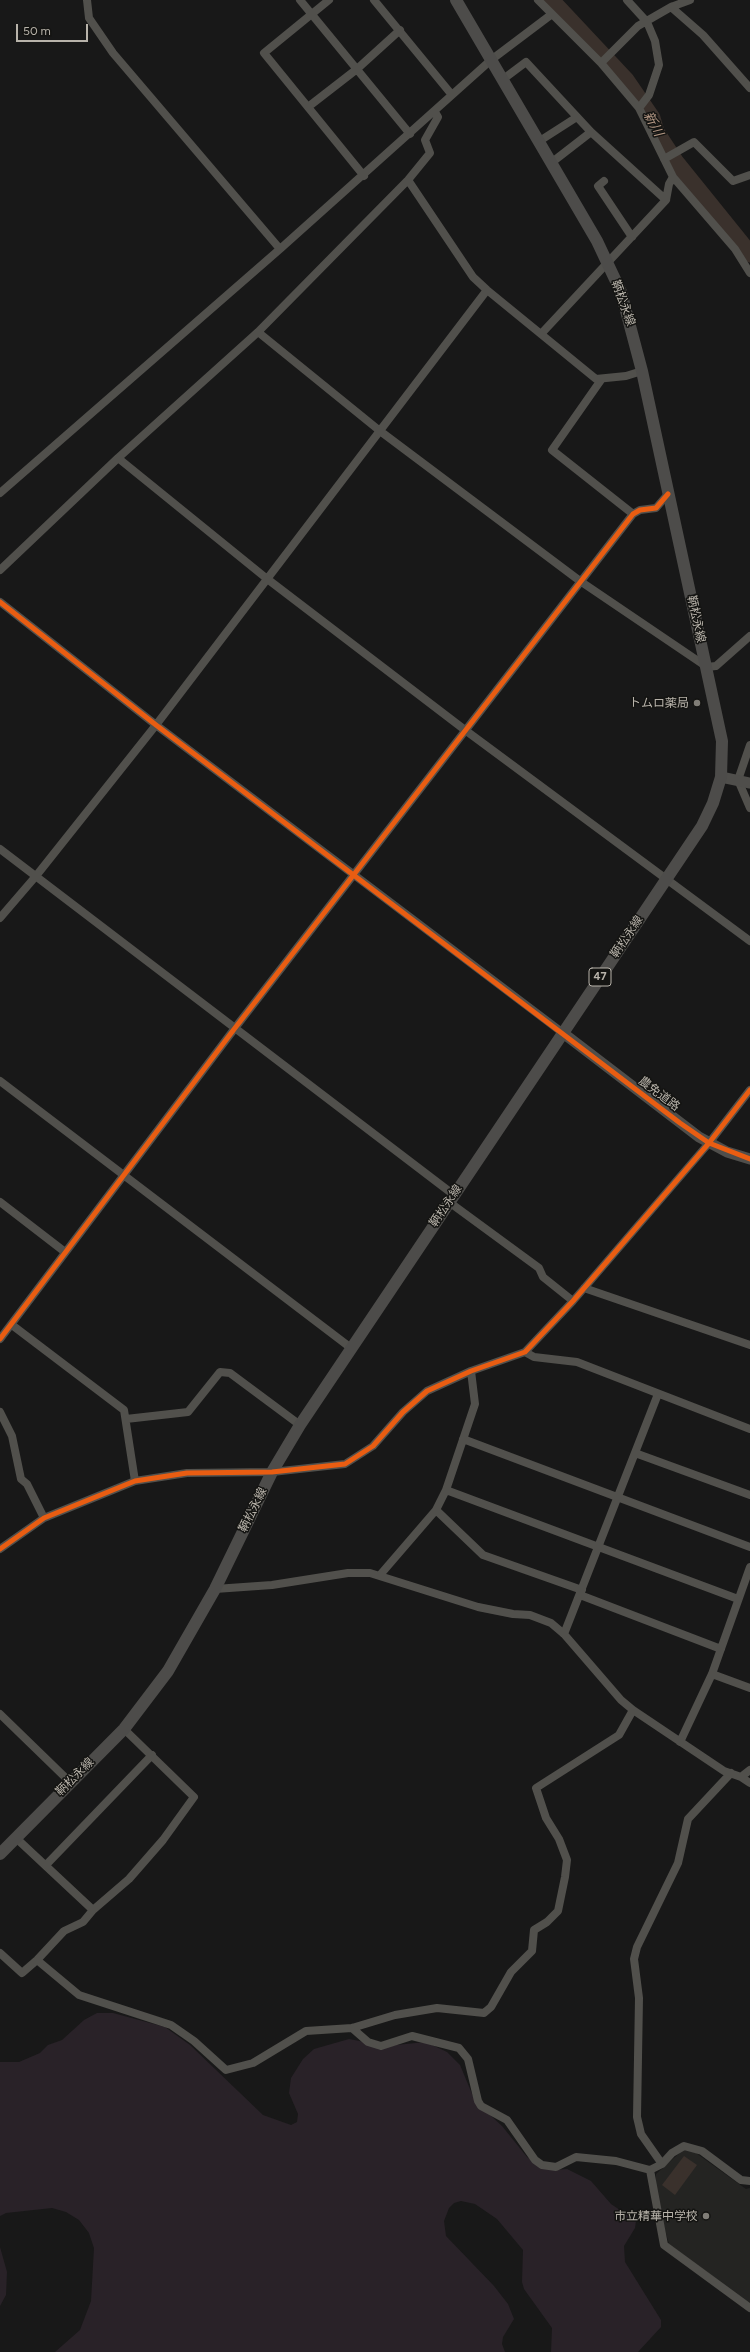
<!DOCTYPE html>
<meta charset="utf-8">
<style>
body{margin:0}
#map{position:relative;width:750px;height:2352px;overflow:hidden;background:#181818;font-family:Figtree,sans-serif}
canvas{display:block}
.scale{position:absolute;left:16px;top:24px;width:72px;height:18px;box-sizing:border-box;border:2px solid #b8b3aa;border-top:0;padding-left:5px;font-size:12px;line-height:14px;white-space:nowrap;color:#b8b3aa;-webkit-text-stroke:3px #141412;paint-order:stroke}
</style>
<div id="map">
<canvas width="750" height="2352"></canvas>
<div class="scale">50 m</div>
</div>
<script>
const ctx = document.querySelector('canvas').getContext('2d');
ctx.lineJoin = 'round';
function fillPath(path, color) { ctx.fillStyle = color; ctx.fill(path, 'evenodd'); }
const toPath = rows => new Path2D(rows.map(r => 'M' + r).join(''));
function trace(path, color, width, dash) { ctx.strokeStyle = color; ctx.lineWidth = width; ctx.lineCap = dash ? 'butt' : 'round'; ctx.setLineDash(dash || []); ctx.stroke(path); }
function label(font, color, halo, rows, align = 'center') {
  ctx.font = font + ' Figtree,"Noto Sans JP",sans-serif'; ctx.lineWidth = 3; ctx.setLineDash([]); ctx.textBaseline = 'middle'; ctx.strokeStyle = halo; ctx.fillStyle = color; for (const [text, x, y, turn = 0] of rows) {
    ctx.save(); ctx.translate(x, y); ctx.rotate((+turn || 0) * Math.PI / 180); ctx.textAlign = isNaN(turn) ? turn : align; if (halo) ctx.strokeText(text, 0, 0); ctx.fillText(text, 0, 0); ctx.restore();
  }
}
fillPath(toPath([
 [684,2149,696,2153,746,2189,750,2188,750,2304,669,2244,655,2194,656,2174]
]), '#242422');
fillPath(toPath([
 [97,2013,113,2013,165,2027,190,2045,263,2115,291,2125,297,2122,298,2114,289,2093,291,2078,303,2059,314,2049,349,2039,386,2046,426,2042,447,2052,460,2065,475,2101,502,2126,527,2157,539,2165,553,2170,567,2169,591,2181,611,2204,636,2221,635,2228,624,2246,625,2262,661,2320,661,2327,638,2352,551,2352,552,2328,524,2289,522,2282,523,2250,497,2219,475,2204,461,2201,454,2203,449,2208,444,2221,446,2236,494,2286,508,2304,514,2319,503,2337,502,2344,505,2352,55,2352,80,2330,91,2301,94,2248,89,2233,79,2220,66,2212,52,2208,6,2213,0,2216,0,2062,19,2062,40,2053,48,2045,62,2040,84,2020],
 [0,2247,7,2272,6,2295,0,2306]
]), '#292228');
fillPath(toPath([
 [684,2156,697,2165,675,2195,662,2185]
]), '#3a312c');
trace(toPath([
 [551,0,626,80,652,118,656,132,675,161,750,254]
]), '#3a312c', 17);
trace(toPath([
 [87,0,89,18,113,53,280,249],
 [300,0,410,134],
 [329,0,264,53,364,176],
 [374,0,452,95],
 [538,0,601,63,639,108,673,177,735,249,750,273],
 [627,0,647,22,655,41,659,65,649,95,639,108],
 [671,7,703,35,750,88],
 [601,63,638,26,671,7,690,0],
 [502,80,526,62,591,132,666,200],
 [308,107,357,69,400,30],
 [538,142,577,117],
 [664,159,694,142,733,181,750,175],
 [551,163,591,132],
 [408,180,473,277,487,290,596,379,626,376,642,371],
 [604,181,598,186,632,237],
 [258,332,380,431,580,581,707,667,716,666,750,636],
 [541,334,666,200,669,184,673,177],
 [601,380,552,450,633,514],
 [118,458,266,578,465,730,750,941],
 [0,493,280,249,491,60,552,14],
 [0,570,118,458,258,332,408,180,430,153,425,140,438,117,435,112],
 [0,602,156,725,563,1033],
 [750,745,738,780,750,808],
 [0,849,454,1195],
 [0,918,36,876,156,725,487,290],
 [0,1081,351,1348],
 [0,1202,65,1252],
 [449,1202,539,1268,543,1277,573,1301],
 [584,1288,750,1345],
 [12,1325,124,1410,135,1481],
 [0,1339,235,1028,633,514,640,510,656,508,668,494],
 [525,1352,534,1357,577,1362,750,1429],
 [0,1412,12,1436,21,1479,27,1484,44,1518],
 [126,1419,188,1412,220,1372,230,1373,300,1425],
 [463,1439,750,1547],
 [635,1453,750,1495],
 [446,1490,738,1599],
 [436,1510,483,1555,582,1590],
 [0,1549,44,1518,135,1481,187,1473,272,1472,345,1464,373,1446,403,1412,427,1391,471,1371,525,1352,573,1301,709,1143,750,1090],
 [380,1575,436,1510,446,1490,475,1404,471,1371],
 [215,1589,272,1585,348,1573,370,1573,478,1607,513,1614,530,1615,551,1623,564,1634,621,1700,633,1710,724,1771,741,1777,750,1783],
 [580,1595,721,1649],
 [564,1634,658,1394],
 [712,1674,750,1688],
 [0,1714,70,1782],
 [680,1742,712,1674,750,1567],
 [741,1777,750,1770],
 [16,1838,93,1910],
 [46,1865,152,1755],
 [0,1953,22,1973,37,1960,64,1931,83,1922,93,1910,129,1879,163,1840,194,1797,124,1729],
 [37,1960,79,1995,171,2025,194,2041,226,2070,253,2063,306,2031,352,2028,395,2015,437,2008,484,2013,491,2007,511,1972,532,1951,534,1930,547,1922,558,1911,565,1877,567,1860,559,1839,546,1818,536,1788,619,1735,633,1710],
 [352,2028,368,2042,381,2046,412,2036,459,2048,468,2059,478,2101,481,2106,507,2120,535,2160,542,2165,556,2167,576,2157,616,2161,650,2170,662,2164,672,2153,684,2146,702,2151,741,2180,750,2181],
 [662,2164,641,2134,637,2117,639,1998,634,1959,637,1947,678,1863,688,1819,731,1773],
 [650,2170,664,2245,750,2308]
]), '#51504c', 8);
trace(toPath([
 [721,777,750,783],
 [563,1033,699,1137,727,1152,750,1159]
]), '#4f4e4b', 11);
trace(toPath([
 [0,1854,124,1729,168,1671,215,1589,272,1472,300,1425,702,826,713,803,721,777,722,741,642,371,621,292,597,241,456,0]
]), '#4d4c4a', 12);
trace(toPath([
 [0,602,156,725,680,1123,709,1143,750,1159],
 [0,1339,235,1028,633,514,640,510,656,508,668,494],
 [0,1549,44,1518,135,1481,187,1473,272,1472,345,1464,373,1446,403,1412,427,1391,471,1371,525,1352,573,1301,709,1143,750,1090]
]), '#e95d12', 5);
for (const [x, y, r, color] of [
 [697,703,4,"#807d77"],
 [706,2216,4,"#807d77"]
]) { const dot = new Path2D(); dot.arc(x, y, r, 0, 2 * Math.PI); ctx.fillStyle = color; ctx.fill(dot); trace(dot, '#141412', 1.5); }
for (const [x, y, w] of [
 [600,977,22]
]) { const box = new Path2D(); box.roundRect(x - w / 2, y - 9, w, 18, 3); ctx.fillStyle = '#141412'; ctx.fill(box); trace(box, '#b8b3aa', 1); }
label('bold 11px', '#b8b3aa', null, [
 ["47",600,977]
]);
label('12px', '#b8b3aa', '#141412', [
 ["鞆松永線",623,303,70],
 ["鞆松永線",696,619,78],
 ["鞆松永線",627,937,-56],
 ["農免道路",659,1094,37],
 ["鞆松永線",446,1206,-56],
 ["鞆松永線",253,1510,-64],
 ["鞆松永線",75,1777,-45]
]);
label('12px', '#b8b3aa', '#141412', [
 ["トムロ薬局",689,703],
 ["市立精華中学校",698,2216]
], 'right');
label('italic 13px', '#b29683', '#141412', [
 ["新川",653,124,62]
]);
</script>
